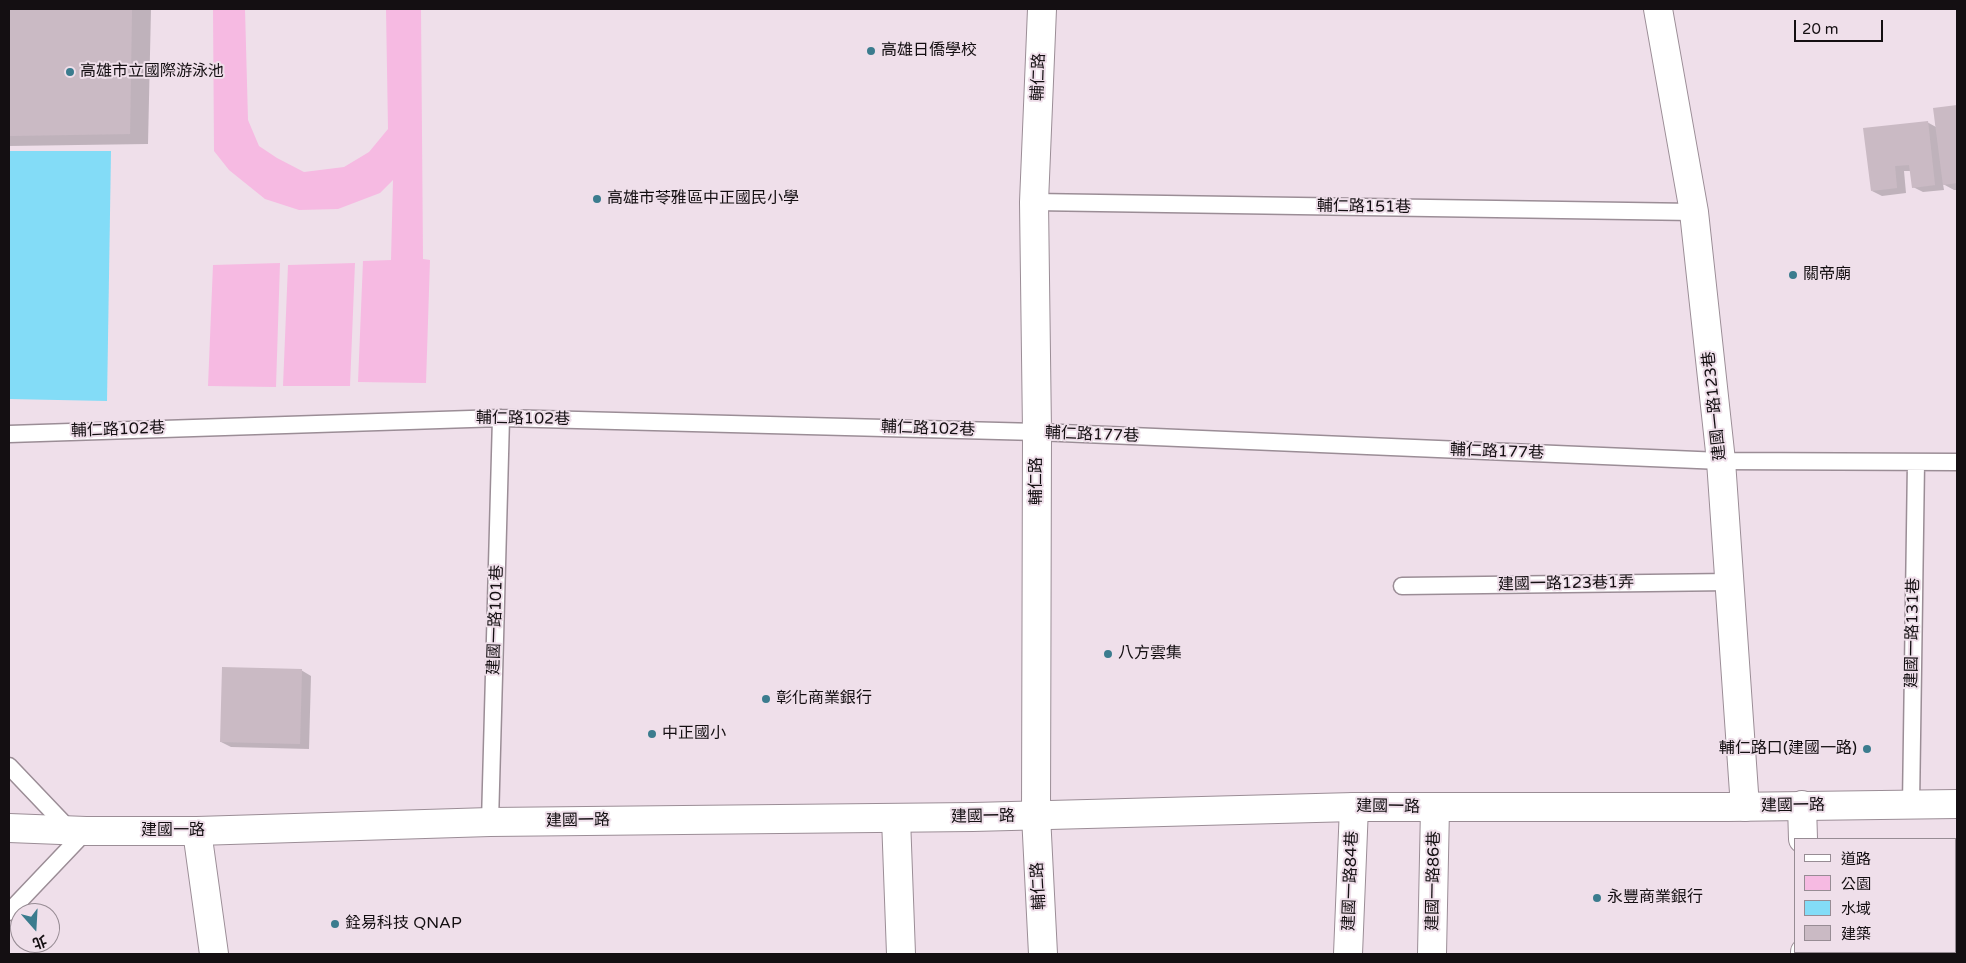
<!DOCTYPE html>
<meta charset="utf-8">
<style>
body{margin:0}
#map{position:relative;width:1966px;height:963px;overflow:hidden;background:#efdfea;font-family:"Varela Round","Noto Sans TC",sans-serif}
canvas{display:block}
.frame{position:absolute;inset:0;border:10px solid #140f12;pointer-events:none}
.legend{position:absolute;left:1794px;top:838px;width:162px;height:115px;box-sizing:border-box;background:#efdfea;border:1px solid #978c94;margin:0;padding:6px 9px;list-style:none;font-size:15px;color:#140f12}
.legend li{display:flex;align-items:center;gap:10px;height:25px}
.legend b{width:25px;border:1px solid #978c94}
.north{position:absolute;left:10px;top:903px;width:50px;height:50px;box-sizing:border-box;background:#efdfea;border:1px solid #978c94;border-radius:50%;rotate:161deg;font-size:14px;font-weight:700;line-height:20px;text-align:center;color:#140f12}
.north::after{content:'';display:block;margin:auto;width:18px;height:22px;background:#3b7c8e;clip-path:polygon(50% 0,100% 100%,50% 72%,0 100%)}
.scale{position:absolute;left:1794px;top:20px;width:89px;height:22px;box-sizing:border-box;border:2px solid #140f12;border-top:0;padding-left:6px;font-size:15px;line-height:18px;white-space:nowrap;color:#140f12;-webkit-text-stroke:4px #efdfea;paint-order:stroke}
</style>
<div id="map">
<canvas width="1966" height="963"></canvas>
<div class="frame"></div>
<ul class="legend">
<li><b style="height:6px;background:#fff"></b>道路</li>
<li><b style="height:14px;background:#f6bae2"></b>公園</li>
<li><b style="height:14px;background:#83dcf7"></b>水域</li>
<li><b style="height:14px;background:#cabac4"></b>建築</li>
</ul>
<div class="north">北</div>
<div class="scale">20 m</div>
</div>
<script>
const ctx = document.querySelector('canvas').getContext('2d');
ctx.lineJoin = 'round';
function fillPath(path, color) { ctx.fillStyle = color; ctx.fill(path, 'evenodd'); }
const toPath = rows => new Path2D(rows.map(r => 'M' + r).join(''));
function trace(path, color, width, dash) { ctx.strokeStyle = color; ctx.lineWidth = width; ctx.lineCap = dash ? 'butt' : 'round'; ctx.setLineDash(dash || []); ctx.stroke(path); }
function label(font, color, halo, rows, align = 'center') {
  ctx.font = font + ' "Varela Round","Noto Sans TC",sans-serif'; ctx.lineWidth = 4; ctx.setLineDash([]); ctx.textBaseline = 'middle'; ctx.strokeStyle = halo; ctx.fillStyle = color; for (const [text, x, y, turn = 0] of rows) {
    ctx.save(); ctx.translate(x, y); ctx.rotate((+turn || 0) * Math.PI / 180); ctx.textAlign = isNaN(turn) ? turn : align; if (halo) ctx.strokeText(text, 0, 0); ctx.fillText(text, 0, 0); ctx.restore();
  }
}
fillPath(toPath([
 [213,9,245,9,248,120,259,146,277,158,304,172,344,167,369,152,388,129,386,9,421,9,423,259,430,260,426,383,358,382,363,261,391,260,393,180,380,193,338,209,299,210,265,199,229,170,214,151],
 [280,263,276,387,208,386,213,265],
 [355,263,350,386,283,386,288,265]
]), '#f6bae2');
fillPath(toPath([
 [9,151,111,151,107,401,9,399]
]), '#83dcf7');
fillPath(toPath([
 [9,9,151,9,148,144,9,146],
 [1957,106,1957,190,1954,190,1943,184,1944,190,1923,192,1913,187,1911,171,1904,171,1906,193,1882,196,1872,191,1927,122,1936,127,1934,109],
 [301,670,311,676,309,749,231,747,221,742]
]), '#0003');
fillPath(toPath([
 [9,9,132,9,130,134,9,136],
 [1957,105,1957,183,1943,185,1933,108],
 [1928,121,1935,185,1912,188,1909,165,1895,166,1897,188,1871,191,1863,128],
 [222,667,302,669,300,744,220,742]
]), '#cabac4');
const lane = toPath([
 [1034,202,1694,212],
 [9,434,501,418,1037,432,1721,461,1957,462],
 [1402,586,1731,582],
 [9,766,69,829],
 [1911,805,1916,462],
 [490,822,501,418],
 [9,912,86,831]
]);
const street = toPath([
 [1042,9,1034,202,1037,432,1036,815,1043,954],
 [1658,9,1694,212,1721,461,1745,807],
 [1802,805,1803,839],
 [896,818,901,954],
 [197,831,214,954],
 [1805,952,1805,954],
 [1348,954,1354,807],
 [1432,954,1435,808]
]);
const primary = toPath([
 [9,828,86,831,197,831,490,822,973,817,1354,807,1728,807,1957,804]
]);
trace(lane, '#9b8d96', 19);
trace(street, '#9b8d96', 30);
trace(primary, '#9b8d96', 30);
trace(lane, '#fff', 16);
trace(street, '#fff', 28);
trace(primary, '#fff', 28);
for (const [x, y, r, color] of [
 [871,51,5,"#3b7c8e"],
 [70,72,5,"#3b7c8e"],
 [597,199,5,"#3b7c8e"],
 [1793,275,5,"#3b7c8e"],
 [1108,654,5,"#3b7c8e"],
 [766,699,5,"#3b7c8e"],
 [652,734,5,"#3b7c8e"],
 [1867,749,5,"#3b7c8e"],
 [1597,898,5,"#3b7c8e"],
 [335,924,5,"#3b7c8e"]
]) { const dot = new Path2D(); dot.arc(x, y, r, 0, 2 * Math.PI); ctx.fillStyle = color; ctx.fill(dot); trace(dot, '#efdfea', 2); }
label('16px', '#140f12', '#efdfea', [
 ["高雄日僑學校",881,51],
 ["高雄市立國際游泳池",80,72],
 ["高雄市苓雅區中正國民小學",607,199],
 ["關帝廟",1803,275],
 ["八方雲集",1118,654],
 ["彰化商業銀行",776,699],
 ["中正國小",662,734],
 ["輔仁路口(建國一路)",1857,749,"right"],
 ["永豐商業銀行",1607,898],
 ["銓易科技 QNAP",345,924]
], 'left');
label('16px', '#140f12', '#efdfea', [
 ["輔仁路",1039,77,-88],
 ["輔仁路151巷",1364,207,1],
 ["建國一路123巷",1715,406,-96],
 ["輔仁路102巷",523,419,1],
 ["輔仁路102巷",928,429,2],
 ["輔仁路102巷",118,430,-2],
 ["輔仁路177巷",1092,435,2],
 ["輔仁路177巷",1497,452,2],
 ["輔仁路",1037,481,-90],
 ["建國一路123巷1弄",1566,584,-1],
 ["建國一路101巷",496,620,-88],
 ["建國一路131巷",1913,633,-89],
 ["建國一路",1793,806,-1],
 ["建國一路",1388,807,1],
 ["建國一路",983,817,-1],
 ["建國一路",578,821,-1],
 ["建國一路",173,831],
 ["建國一路84巷",1351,881,-88],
 ["建國一路86巷",1434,881,-89],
 ["輔仁路",1039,886,-93]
]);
</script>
